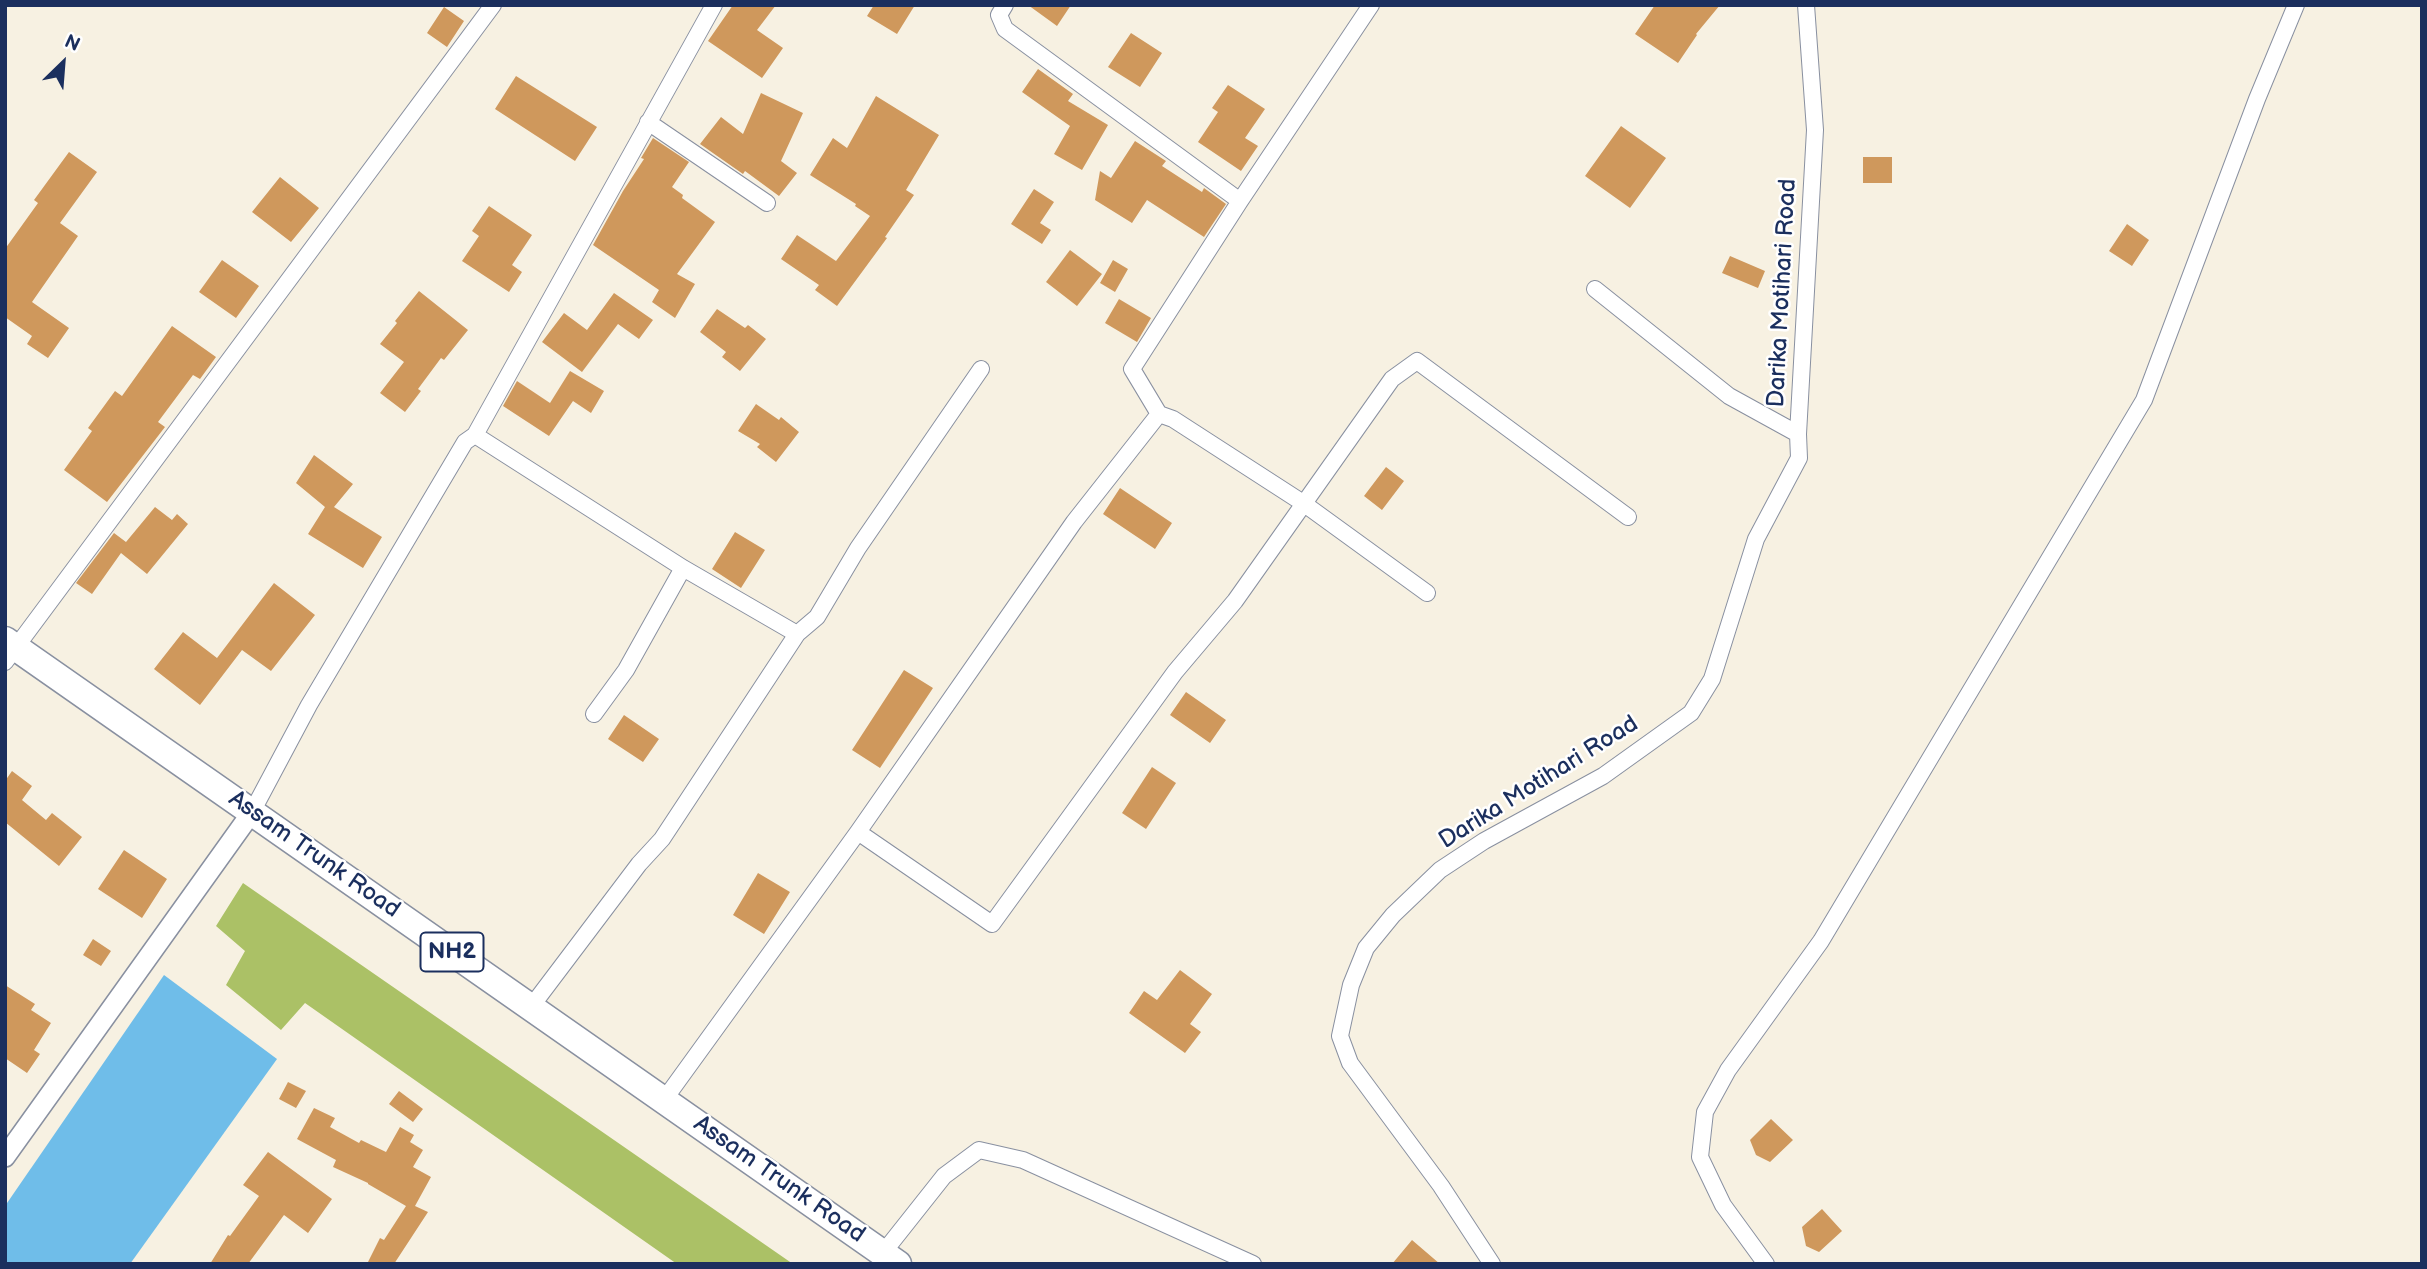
<!DOCTYPE html>
<style>
body{margin:0}
#map{position:relative;width:2427px;height:1269px;overflow:hidden;background:#f7f1e2;font-family:"Balsamiq Sans",sans-serif}
canvas{display:block}
.frame{position:absolute;inset:0;border:7px solid #1b2f5e;pointer-events:none}
.north{position:absolute;left:28px;top:28px;width:70px;height:70px;-webkit-text-stroke:5px #fff;paint-order:stroke;rotate:25deg;font-size:19px;font-weight:700;line-height:28px;text-align:center;color:#1b2f5e}
.north::after{content:'';display:block;margin:auto;width:24px;height:32px;background:#1b2f5e;clip-path:polygon(50% 0,100% 100%,50% 72%,0 100%)}
</style>
<div id="map">
<canvas width="2427" height="1269"></canvas>
<div class="frame"></div>
<div class="north">N</div>
</div>
<script>
const ctx = document.querySelector('canvas').getContext('2d');
ctx.lineJoin = 'round';
function fillPath(path, color) { ctx.fillStyle = color; ctx.fill(path, 'evenodd'); }
const toPath = rows => new Path2D(rows.map(r => 'M' + r).join(''));
function trace(path, color, width, dash) { ctx.strokeStyle = color; ctx.lineWidth = width; ctx.lineCap = dash ? 'butt' : 'round'; ctx.setLineDash(dash || []); ctx.stroke(path); }
function label(font, color, halo, rows, align = 'center') {
  ctx.font = font + ' "Balsamiq Sans",sans-serif'; ctx.lineWidth = 5; ctx.setLineDash([]); ctx.textBaseline = 'middle'; ctx.strokeStyle = halo; ctx.fillStyle = color; for (const [text, x, y, turn = 0] of rows) {
    ctx.save(); ctx.translate(x, y); ctx.rotate((+turn || 0) * Math.PI / 180); ctx.textAlign = isNaN(turn) ? turn : align; if (halo) ctx.strokeText(text, 0, 0); ctx.fillText(text, 0, 0); ctx.restore();
  }
}
fillPath(toPath([
 [243,883,793,1264,677,1264,305,1003,281,1030,226,985,245,951,216,926]
]), '#abc166');
fillPath(toPath([
 [164,975,277,1059,130,1264,5,1264,5,1206]
]), '#6fbde9');
fillPath(toPath([
 [733,5,776,5,757,30,783,48,762,78,708,41],
 [874,5,915,5,897,34,867,16],
 [1028,5,1071,5,1057,26],
 [1655,5,1720,5,1696,34,1697,35,1678,63,1635,34],
 [444,7,464,21,447,47,427,33],
 [1131,33,1162,53,1140,87,1108,67],
 [1038,69,1073,94,1068,101,1108,125,1082,170,1054,154,1070,126,1022,92],
 [516,76,597,127,575,161,495,109],
 [1228,85,1265,109,1245,138,1258,146,1241,171,1198,142,1218,112,1212,108],
 [761,93,803,113,781,161,797,173,779,196,745,171,743,174,700,144,721,117,743,134],
 [876,96,939,135,906,190,914,195,885,237,887,238,837,306,815,290,819,285,781,259,797,235,836,261,870,216,855,206,856,204,810,175,833,138,847,148],
 [1621,126,1666,158,1630,208,1585,176],
 [653,138,689,162,672,187,683,195,682,198,715,222,677,274,695,284,675,318,652,302,659,290,593,245,623,191,644,159,641,158],
 [1135,141,1166,161,1162,166,1202,192,1204,188,1226,204,1204,237,1147,200,1132,223,1095,200,1100,171,1111,178],
 [69,152,97,172,60,223,78,236,32,302,69,328,48,358,27,344,32,336,5,317,5,249,38,203,34,200],
 [1863,157,1892,157,1892,183,1863,183],
 [280,177,319,208,291,242,252,212],
 [1034,189,1054,202,1040,223,1051,230,1042,244,1011,224],
 [489,206,532,235,512,265,522,272,509,292,462,261,479,236,472,231],
 [2127,224,2149,240,2132,266,2109,251],
 [1070,250,1102,274,1077,306,1046,282],
 [1730,256,1765,271,1758,288,1722,273],
 [222,260,259,286,236,318,199,292],
 [1113,260,1128,269,1115,292,1100,283],
 [419,291,468,330,444,360,441,358,418,389,421,391,405,412,380,393,404,362,380,344,397,323,395,321],
 [614,293,653,320,639,339,618,324,582,372,542,342,564,313,587,330],
 [1119,299,1151,318,1137,342,1105,323],
 [717,309,745,328,748,325,766,339,740,371,722,357,726,352,700,332],
 [172,326,216,357,200,379,193,375,158,422,165,427,107,502,64,470,92,431,88,428,115,391,122,396],
 [570,371,604,391,591,413,573,401,549,436,503,406,517,381,550,403],
 [756,404,779,420,781,417,799,432,776,462,757,447,760,444,738,431],
 [314,455,353,484,334,507,382,537,363,568,308,534,325,507,296,483],
 [1386,467,1404,481,1382,510,1364,496],
 [1120,488,1172,523,1155,549,1103,514],
 [155,507,172,520,177,514,188,524,147,574,121,553,92,594,76,583,114,533,126,542],
 [735,532,765,550,741,588,712,569],
 [274,583,315,615,271,671,242,650,200,705,154,669,183,632,217,658],
 [904,670,933,688,880,768,852,750],
 [1186,692,1226,720,1210,743,1170,715],
 [624,715,659,739,643,762,608,739],
 [1152,767,1176,783,1146,829,1122,813],
 [12,771,32,786,22,800,46,820,52,813,82,837,59,866,5,822,5,781],
 [124,850,167,879,142,918,98,889],
 [758,873,790,892,764,934,733,915],
 [93,939,111,951,101,966,83,955],
 [1180,970,1212,994,1190,1024,1201,1032,1185,1053,1129,1013,1144,991,1157,1000],
 [5,985,35,1004,31,1010,51,1023,34,1050,40,1054,27,1073,5,1058],
 [288,1082,306,1091,296,1108,279,1099],
 [399,1091,423,1109,413,1122,389,1104],
 [314,1108,335,1118,330,1127,359,1143,361,1140,386,1152,400,1127,414,1135,410,1142,423,1150,413,1167,431,1177,415,1206,428,1212,394,1264,367,1264,380,1238,384,1240,406,1206,368,1184,368,1183,333,1167,336,1160,297,1139],
 [1771,1119,1793,1140,1770,1162,1756,1155,1750,1140],
 [268,1152,332,1199,308,1233,284,1215,248,1264,210,1264,228,1235,230,1236,259,1196,243,1185],
 [1822,1209,1842,1231,1819,1252,1806,1246,1802,1227],
 [1412,1240,1440,1264,1392,1264]
]), '#cf985c');
const minor = toPath([
 [1005,5,999,15,1005,29,1240,201],
 [1371,5,1240,201,1132,369,1159,414,1173,419,1303,503,1427,593],
 [648,122,767,203],
 [1595,289,1729,396,1798,434],
 [475,435,683,568,797,634],
 [5,662,493,5],
 [594,714,626,670,683,568],
 [252,812,309,705,465,442,475,435,714,5],
 [858,832,992,924,1175,672,1235,601,1392,379,1417,361,1628,517],
 [531,1007,639,864,662,839,797,634,817,617,858,548,981,369],
 [664,1100,858,832,1074,522,1159,414],
 [883,1253,944,1176,979,1150,1023,1160,1253,1264],
 [1492,1264,1441,1186,1350,1063,1340,1036,1351,985,1366,948,1393,915,1440,870,1484,841,1603,776,1691,713,1712,679,1756,539,1799,458,1798,434,1815,130,1806,5],
 [1766,1264,1723,1205,1700,1157,1705,1112,1728,1070,1821,941,2144,400,2257,99,2296,5]
]);
const tertiary = toPath([
 [5,1157,252,812]
]);
const trunk = toPath([
 [5,640,898,1264]
]);
trace(minor, '#8990a0', 18);
trace(tertiary, '#8990a0', 22);
trace(trunk, '#8990a0', 29);
trace(minor, '#fff', 16);
trace(tertiary, '#fff', 19);
trace(trunk, '#fff', 26);
for (const [x, y, w] of [
 [452,952,63]
]) { const box = new Path2D(); box.roundRect(x - w / 2, y - 19.5, w, 39, 5); ctx.fillStyle = '#fff'; ctx.fill(box); trace(box, '#1b2f5e', 2); }
label('bold 23px', '#1b2f5e', null, [
 ["NH2",452,952]
]);
label('24px', '#1b2f5e', '#fff', [
 ["Darika Motihari Road",1783,293,-87],
 ["Darika Motihari Road",1539,783,-32],
 ["Assam Trunk Road",314,855,35],
 ["Assam Trunk Road",779,1180,35]
]);
</script>
